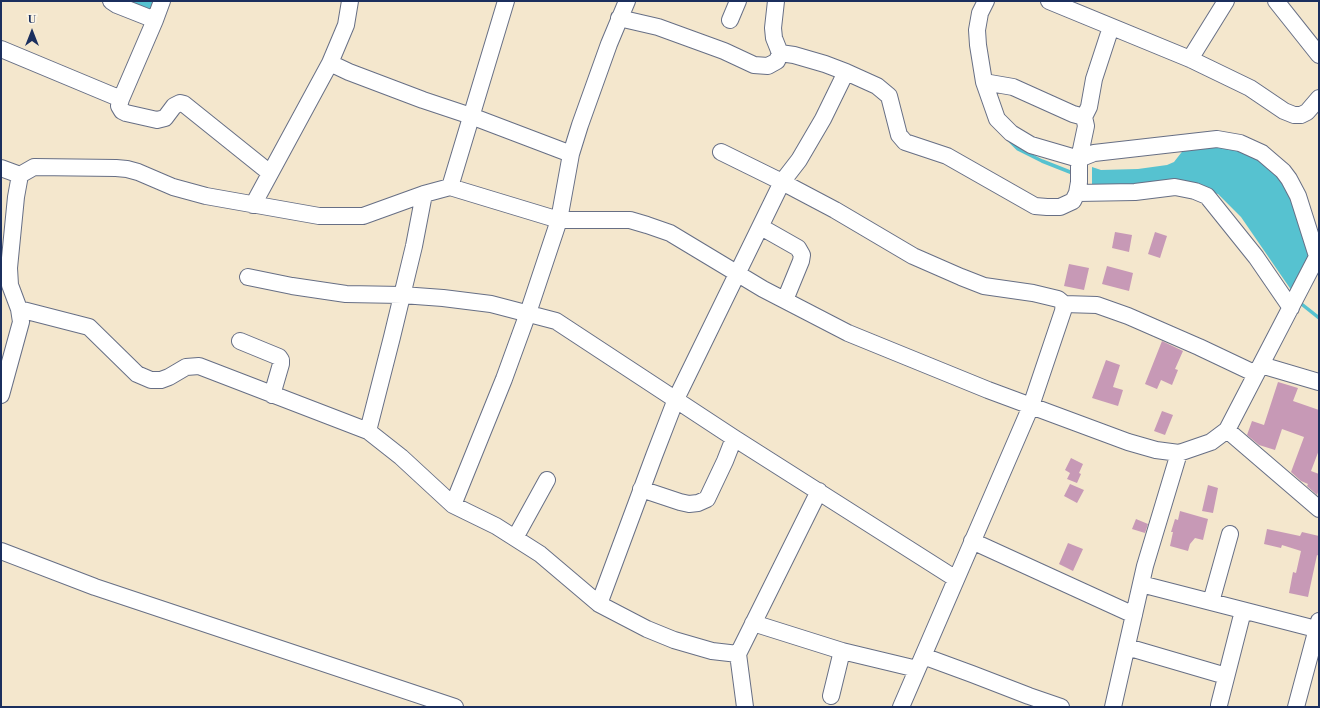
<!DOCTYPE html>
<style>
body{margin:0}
#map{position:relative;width:1320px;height:708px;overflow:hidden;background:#f4e7cd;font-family:"Libre Bodoni",serif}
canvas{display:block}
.frame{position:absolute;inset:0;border:2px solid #1b2f5e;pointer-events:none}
.north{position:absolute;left:12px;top:12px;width:40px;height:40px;-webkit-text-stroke:3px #fcf5e5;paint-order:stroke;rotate:0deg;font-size:11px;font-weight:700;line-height:16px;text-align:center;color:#1b2f5e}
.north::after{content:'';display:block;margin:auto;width:14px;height:18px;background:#1b2f5e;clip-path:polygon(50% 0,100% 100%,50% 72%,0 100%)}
</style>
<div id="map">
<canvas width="1320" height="708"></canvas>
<div class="frame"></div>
<div class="north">U</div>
</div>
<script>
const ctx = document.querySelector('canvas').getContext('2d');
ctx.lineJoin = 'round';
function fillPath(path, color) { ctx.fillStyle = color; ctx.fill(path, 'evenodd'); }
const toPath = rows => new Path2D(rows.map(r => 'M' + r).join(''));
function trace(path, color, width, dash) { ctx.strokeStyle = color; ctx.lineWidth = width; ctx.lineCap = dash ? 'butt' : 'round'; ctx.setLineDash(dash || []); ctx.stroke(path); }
fillPath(toPath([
 [117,1,163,1,155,18],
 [1216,143,1256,156,1285,179,1316,259,1296,297,1241,217,1218,194,1202,190,1092,188,1092,167,1101,170,1138,169,1167,165,1174,162,1181,153,1186,147]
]), '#56c2d0');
trace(toPath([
 [1010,141,1018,149,1042,161,1075,174],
 [1299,302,1319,318]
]), '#56c2d0', 3.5);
fillPath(toPath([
 [1115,232,1132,235,1129,252,1112,248],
 [1155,232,1167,236,1160,258,1148,254],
 [1069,264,1089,268,1084,290,1064,286],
 [1107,266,1133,273,1129,291,1102,284],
 [1162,341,1183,351,1175,369,1178,370,1172,385,1161,380,1157,389,1145,384],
 [1106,360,1120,365,1113,387,1123,390,1118,406,1092,398],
 [1278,382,1298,388,1293,401,1319,410,1319,450,1311,471,1319,474,1319,489,1317,495,1307,486,1308,484,1301,481,1291,472,1304,437,1282,429,1275,450,1259,445,1247,435,1252,421,1264,425],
 [1162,411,1173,415,1165,435,1154,431],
 [1071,458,1083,464,1079,473,1081,474,1077,483,1067,479,1070,473,1065,470],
 [1070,484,1084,490,1077,503,1064,496],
 [1208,485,1218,488,1213,513,1202,511],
 [1180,511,1208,519,1203,540,1195,538,1190,544,1188,551,1170,546,1173,532,1171,532,1175,519,1178,520],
 [1136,519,1148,524,1145,533,1132,529],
 [1267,529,1300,536,1302,532,1319,536,1319,556,1317,555,1308,597,1289,593,1293,572,1296,573,1301,551,1282,545,1281,548,1264,544],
 [1068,543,1083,549,1073,571,1059,564]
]), '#c799b6');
const minor = toPath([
 [111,1,117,5,155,20,162,1],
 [776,1,773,28,774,38,780,53,794,55,825,64,846,72,877,86,889,96,899,135,905,142,947,156,1035,206,1047,207,1060,207,1073,201,1077,193,1135,192,1175,187,1195,191,1207,196,1256,257,1291,308],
 [986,1,980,13,977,30,978,45,984,82,997,119,1011,133,1031,145,1079,159,1079,182,1077,193],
 [1049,1,1190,59,1250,88,1284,111,1294,115,1301,115,1307,112,1319,98],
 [1276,1,1319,55],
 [619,18,658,27,724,51,754,65,768,66,777,61,780,53],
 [730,20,738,1],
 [1,49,121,99,155,20],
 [1190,59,1226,1],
 [330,63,349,72,423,100,471,116,571,154],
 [984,82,1013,87,1073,114,1084,117,1086,126,1079,159,1094,153,1217,139,1240,143,1262,153,1283,171,1289,179,1298,196,1317,256],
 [121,99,119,106,122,111,126,113,157,120,165,118,174,106,180,103,184,104,270,173],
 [1084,117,1089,107,1094,79,1111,27],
 [721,152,782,182,799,160,823,119,846,72],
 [1,168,20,175],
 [450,187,506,1],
 [253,205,330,63,346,25,350,1],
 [761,227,798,248,802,255,801,261,785,300],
 [248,277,292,286,346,294,402,295,443,298,491,304,556,321,734,438,956,579],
 [1064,304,1097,305,1128,316,1199,347,1256,374],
 [19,309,89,327,137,374,151,380,161,380,169,377,186,367,199,366,368,431,401,457,453,505,496,526,540,554,599,604,647,629,674,640,712,651,738,654,745,707],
 [240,341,279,357,281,360,281,364,272,395],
 [1261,365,1319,382],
 [1,395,21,322,19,309,10,285,9,268,16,197,20,175,34,167,116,168,127,169,138,172,173,187,206,196,319,216,363,216,424,194,450,187,559,220,630,220,647,225,670,233,763,289,848,333,988,390,1128,442,1156,450,1179,453,1211,442,1227,430,1319,253],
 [1227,430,1319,509],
 [368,431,392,337,414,246,424,194],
 [641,489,680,502,689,504,698,503,707,499,725,461,734,438],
 [453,505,504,379,528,313,559,220,571,154,580,125,609,44,627,1],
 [515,538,547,480],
 [972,541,1134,615],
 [1,551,95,587,455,707],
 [1141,584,1316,629],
 [1211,602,1230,534],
 [599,604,654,456,676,399,782,182,835,210,913,256,961,277,984,286,1033,293,1058,299,1064,304,1063,311,1031,406,901,707],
 [753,623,842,651],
 [1127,647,1226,676],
 [738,654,819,491],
 [923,656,972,674,1029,696,1061,707],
 [831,696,842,651,917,669],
 [1219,705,1243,611],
 [1113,707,1145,566,1179,453],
 [1296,707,1319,621]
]);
trace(minor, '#676f85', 18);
trace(minor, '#fff', 16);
</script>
